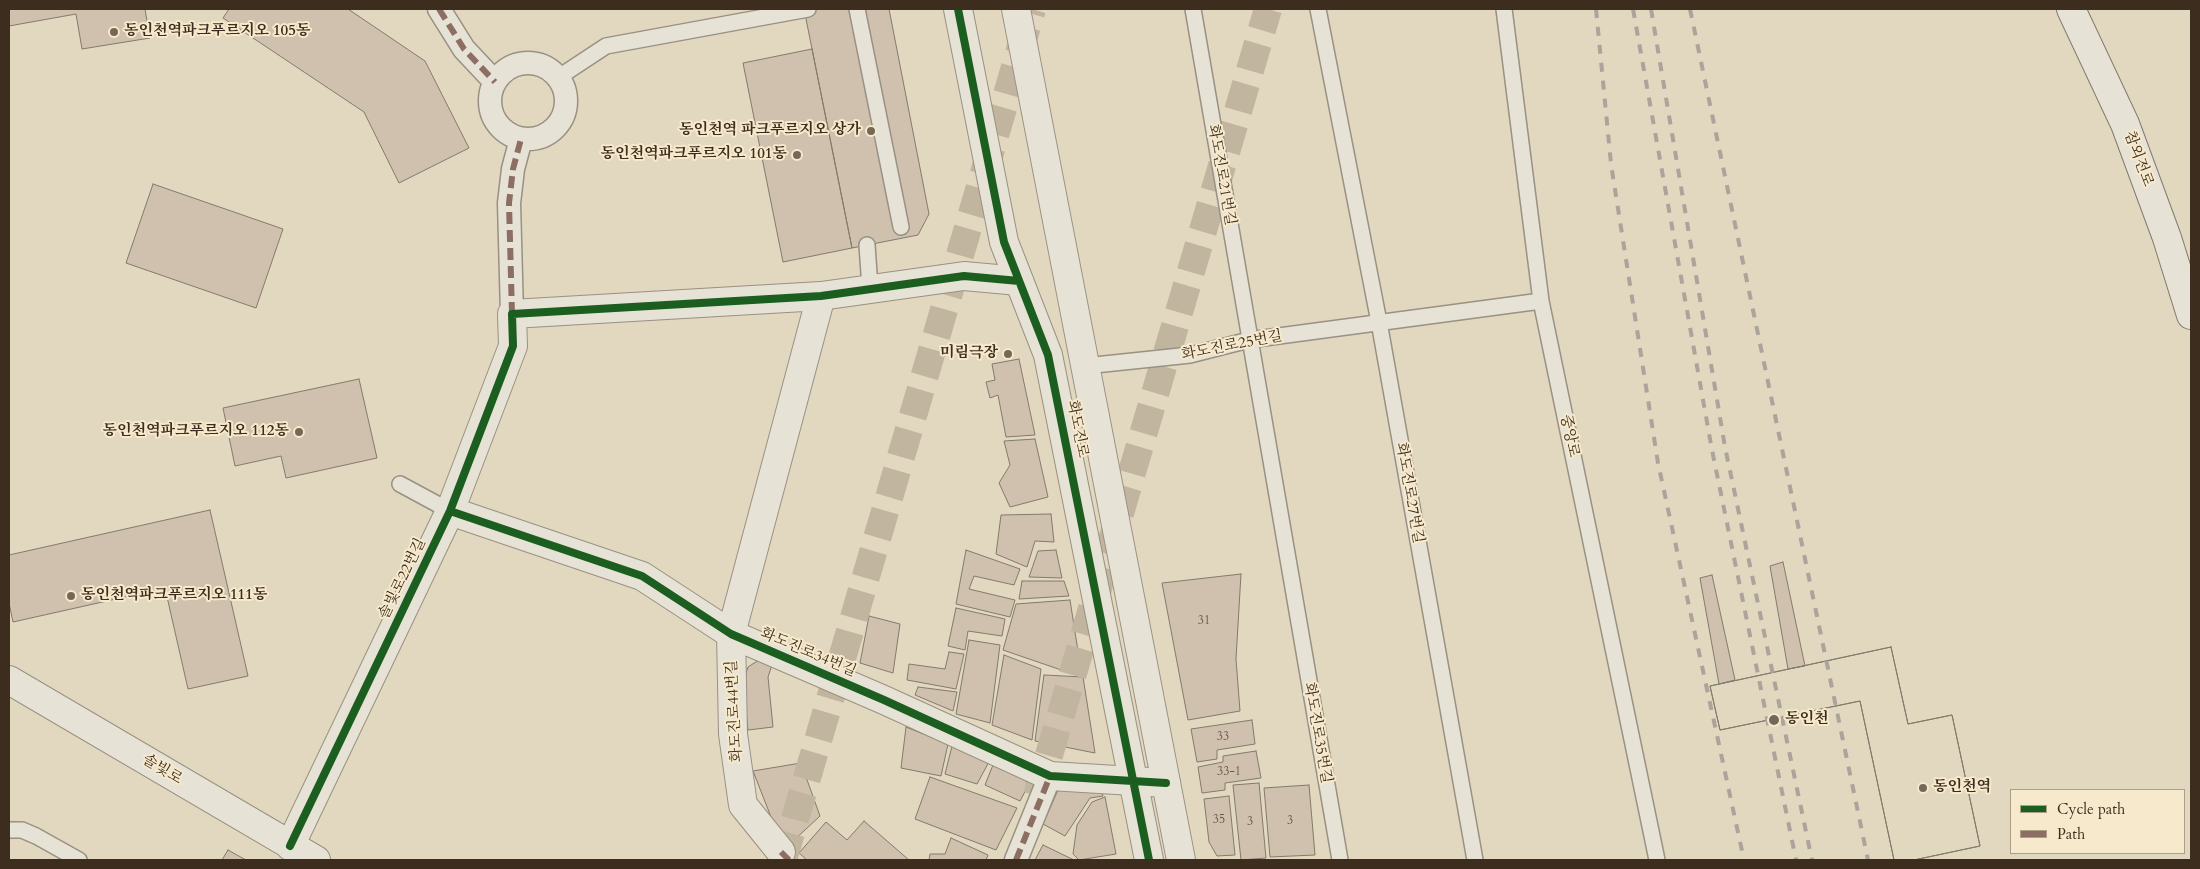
<!DOCTYPE html>
<meta charset="utf-8">
<style>
body{margin:0}
#map{position:relative;width:2200px;height:869px;overflow:hidden;background:#e2d7bf;font-family:Cardo,serif}
canvas{display:block}
.frame{position:absolute;inset:0;border:10px solid #3c2d1f;pointer-events:none}
.legend{position:absolute;left:2010px;top:789px;width:175px;height:65px;box-sizing:border-box;background:#f6e9cc;border:1px solid #ac9e87;margin:0;padding:6px 9px;list-style:none;font-size:15px;color:#3c2d1f}
.legend li{display:flex;align-items:center;gap:10px;height:25px}
.legend b{width:25px;border:1px solid #ac9e87}
</style>
<div id="map">
<canvas width="2200" height="869"></canvas>
<div class="frame"></div>
<ul class="legend">
<li><b style="height:6px;background:#1b5e20"></b>Cycle path</li>
<li><b style="height:6px;background:#8d6e63"></b>Path</li>
</ul>
</div>
<script>
const ctx = document.querySelector('canvas').getContext('2d');
ctx.lineJoin = 'round';
function fillPath(path, color) { ctx.fillStyle = color; ctx.fill(path, 'evenodd'); }
const toPath = rows => new Path2D(rows.map(r => 'M' + r).join(''));
function trace(path, color, width, dash) { ctx.strokeStyle = color; ctx.lineWidth = width; ctx.lineCap = dash ? 'butt' : 'round'; ctx.setLineDash(dash || []); ctx.stroke(path); }
function label(font, color, halo, rows, align = 'center') {
  ctx.font = font + ' Cardo,"Noto Serif KR",serif'; ctx.lineWidth = 4; ctx.setLineDash([]); ctx.textBaseline = 'middle'; ctx.strokeStyle = halo; ctx.fillStyle = color; for (const [text, x, y, turn = 0] of rows) {
    ctx.save(); ctx.translate(x, y); ctx.rotate((+turn || 0) * Math.PI / 180); ctx.textAlign = isNaN(turn) ? turn : align; if (halo) ctx.strokeText(text, 0, 0); ctx.fillText(text, 0, 0); ctx.restore();
  }
}
const building = toPath([
 [9,9,145,9,150,38,82,49,76,14,9,26,9,9],
 [229,9,348,9,425,61,469,148,399,183,364,112,223,18,229,9],
 [804,9,889,9,929,214,918,235,852,248,804,9],
 [812,49,852,248,783,262,743,63,812,49],
 [153,184,283,229,256,308,126,263,153,184],
 [1019,359,1035,435,1006,437,998,395,990,398,986,382,995,380,992,364,1019,359],
 [359,379,377,458,286,478,281,456,235,466,223,408,359,379],
 [1035,439,1048,497,1010,507,999,483,1010,465,1004,441,1035,439],
 [210,510,248,676,188,689,165,588,13,622,9,603,9,555,210,510],
 [1051,514,1054,542,1035,541,1027,567,996,554,1001,515,1051,514],
 [966,550,1020,569,1014,585,974,576,969,589,1015,600,1010,617,956,604,966,550],
 [1056,550,1062,578,1029,577,1038,551,1056,550],
 [1783,562,1805,666,1788,669,1770,566,1783,562],
 [1241,574,1236,659,1240,711,1188,720,1162,583,1241,574],
 [1712,575,1735,680,1719,684,1700,578,1712,575],
 [1022,581,1064,581,1069,596,1019,599,1022,581],
 [1070,600,1080,664,1070,673,1003,650,1016,604,1070,600],
 [956,608,1005,619,1002,636,968,631,965,650,948,646,956,608],
 [869,616,900,624,893,673,860,663,869,616],
 [969,640,1000,645,990,723,956,714,969,640],
 [1891,647,1908,724,1952,715,1980,846,1914,860,1894,860,1860,701,1720,730,1710,686,1891,647],
 [1891,647,1908,724,1952,715,1980,846,1914,860,1894,860,1860,701,1720,730,1710,686,1891,647],
 [949,652,964,654,956,689,907,680,909,664,945,669,949,652],
 [1004,655,1041,669,1032,740,992,725,1004,655],
 [759,660,772,665,768,677,773,727,748,730,743,683,748,667,759,660],
 [1044,675,1083,677,1095,753,1035,741,1044,675],
 [918,687,957,692,953,711,915,695,918,687],
 [1252,720,1255,744,1217,750,1217,759,1197,762,1191,729,1252,720],
 [906,727,948,744,941,776,901,768,906,727],
 [953,742,991,758,977,784,945,774,953,742],
 [1256,751,1261,778,1225,783,1225,790,1202,793,1198,767,1223,762,1223,756,1256,751],
 [995,760,1022,770,1028,786,1020,801,985,785,995,760],
 [801,763,820,816,791,843,771,817,753,771,801,763],
 [930,777,1017,808,996,850,915,819,930,777],
 [1259,783,1266,858,1241,860,1233,785,1259,783],
 [1309,785,1315,855,1270,857,1264,788,1309,785],
 [1101,789,1103,796,1090,798,1065,836,1043,824,1058,790,1101,789],
 [1229,796,1235,855,1217,856,1209,842,1204,799,1229,796],
 [1105,797,1116,854,1079,860,1073,854,1077,825,1092,802,1105,797],
 [864,821,909,860,807,860,799,853,826,822,847,840,864,821],
 [951,838,988,855,986,860,929,860,930,854,945,854,951,838],
 [1043,845,1074,860,1035,860,1043,845],
 [228,850,246,860,222,860,228,850]
]);
fillPath(building, '#cfc1ae');
trace(building, '#827a6c', 1);
trace(toPath([
 [1037,796,1268,9],
 [783,860,1032,9]
]), '#c1b59f', 28, [28, 14]);
const service = toPath([
 [857,9,901,227],
 [1193,9,1340,860],
 [1318,9,1379,322,1475,860],
 [1504,9,1541,301,1657,860],
 [559,77,606,46,808,9],
 [867,245,870,288],
 [1085,366,1190,355,1249,340,1541,301],
 [400,484,450,511],
 [9,830,22,830,36,836,79,860]
]);
const pedestrian = toPath([
 [439,9,464,49,495,82],
 '490 101a38 38 0 1 1 76 0a38 38 0 1 1-76 0Z',
 [512,314,509,203,513,169,521,139],
 [1016,860,1050,776]
]);
const minor = toPath([
 [450,511,642,576,731,634,884,700,1050,776,1166,783],
 [9,680,316,860],
 [290,846,450,511,513,346,512,314,821,296,964,276,1019,281],
 [781,852,743,805,733,734,731,634,821,296]
]);
const tertiary = toPath([
 [958,9,1004,242,1048,355,1149,860],
 [1016,9,1181,860]
]);
const secondary = toPath([
 [2071,9,2125,124,2167,238,2191,315]
]);
trace(service, '#999181', 18);
trace(pedestrian, '#999181', 25);
trace(minor, '#999181', 30);
trace(tertiary, '#999181', 30);
trace(secondary, '#827a6c', 30);
trace(service, '#e7e2d6', 15);
trace(pedestrian, '#e7e2d6', 22);
trace(minor, '#e7e2d6', 28);
trace(tertiary, '#e7e2d6', 28);
trace(secondary, '#e7e2d6', 28);
trace(toPath([
 [1596,9,1611,164,1658,463,1744,860],
 [1633,9,1712,450,1796,860],
 [1651,9,1725,447,1812,860],
 [1690,9,1868,860]
]), '#aaa49a', 4, [9, 9]);
trace(toPath([
 [439,9,464,49,495,82],
 [512,314,509,203,513,169,521,139],
 [781,852,789,860],
 [1016,860,1050,776]
]), '#8d6e63', 6, [12, 6]);
trace(toPath([
 [958,9,1004,242,1048,355,1149,860],
 [450,511,642,576,731,634,884,700,1050,776,1166,783],
 [290,846,450,511,513,346,512,314,821,296,964,276,1019,281]
]), '#1b5e20', 8);
for (const [x, y, r, color] of [
 [114,32,5,"#766857"],
 [871,131,5,"#766857"],
 [797,155,5,"#766857"],
 [1008,354,5,"#766857"],
 [299,432,5,"#766857"],
 [71,596,5,"#766857"],
 [1774,720,6,"#766857"],
 [1923,788,5,"#766857"]
]) { const dot = new Path2D(); dot.arc(x, y, r, 0, 2 * Math.PI); ctx.fillStyle = color; ctx.fill(dot); trace(dot, '#f6e9cc', 2); }
label('12px', '#615243', null, [
 ["31",1204,621],
 ["33",1223,737],
 ["33-1",1229,772],
 ["35",1219,820],
 ["3",1290,821],
 ["3",1250,822]
]);
label('bold 15px', '#3c2d1f', '#f6e9cc', [
 ["동인천역파크푸르지오 105동",124,32],
 ["동인천역 파크푸르지오 상가",861,131,"right"],
 ["동인천역파크푸르지오 101동",787,155,"right"],
 ["미림극장",998,354,"right"],
 ["동인천역파크푸르지오 112동",289,432,"right"],
 ["동인천역파크푸르지오 111동",81,596],
 ["동인천",1785,720],
 ["동인천역",1933,788]
], 'left');
label('15px', '#3c2d1f', '#f6e9cc', [
 ["참외전로",2138,159,70],
 ["화도진로21번길",1221,175,80],
 ["화도진로25번길",1232,346,-11],
 ["화도진로",1077,429,79],
 ["중앙로",1569,436,78],
 ["화도진로27번길",1409,493,80],
 ["솔빛로22번길",403,579,-64],
 ["화도진로34번길",808,653,23],
 ["화도진로44번길",735,711,-93],
 ["화도진로35번길",1317,733,80],
 ["솔빛로",162,770,31]
]);
</script>
